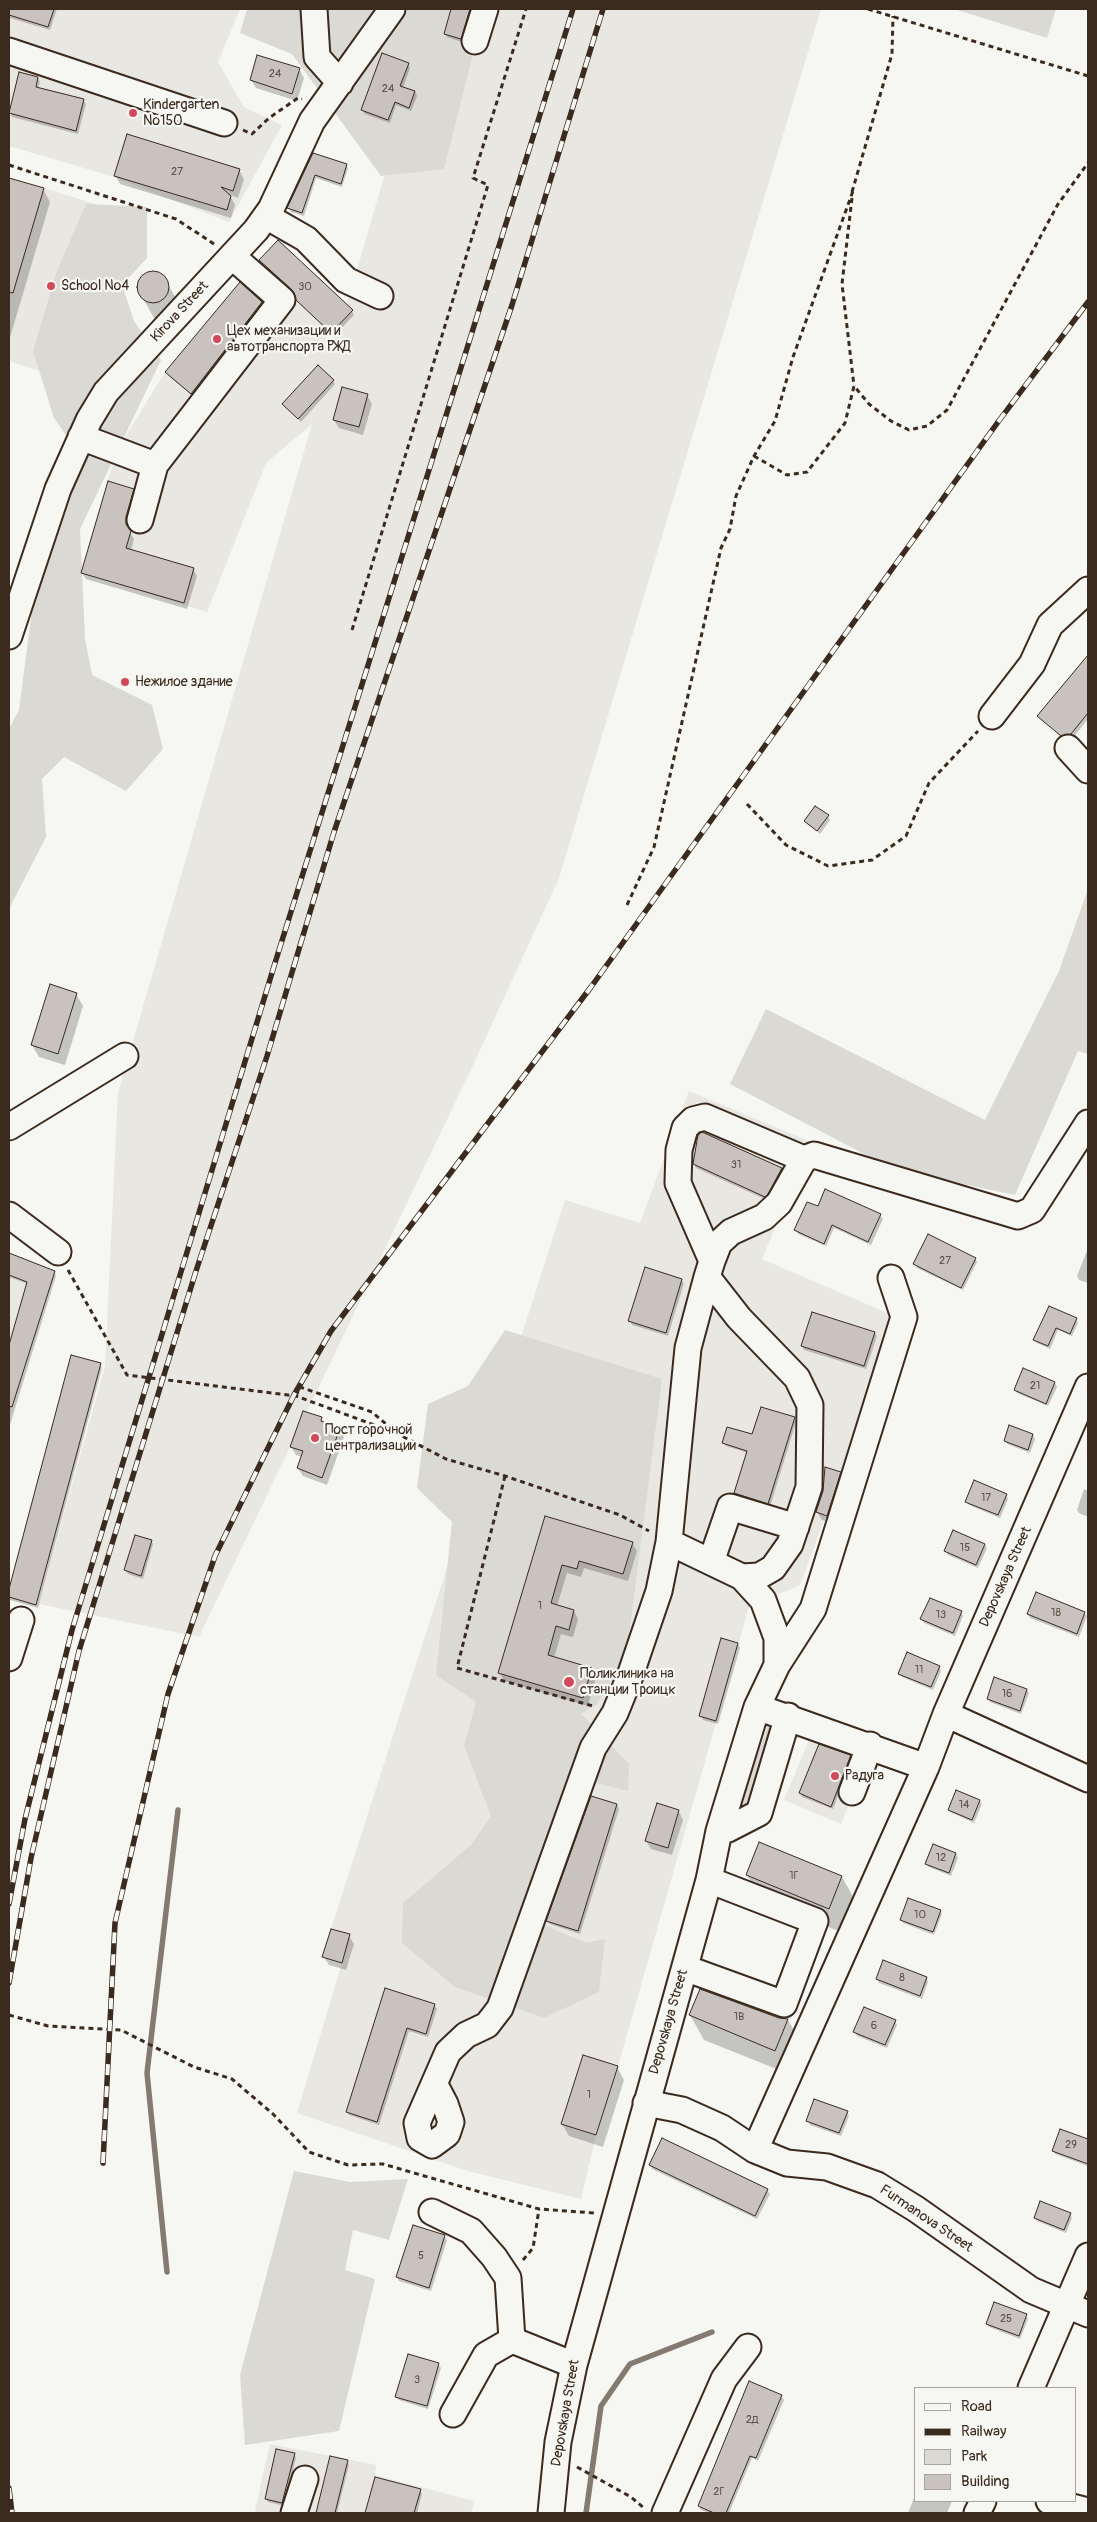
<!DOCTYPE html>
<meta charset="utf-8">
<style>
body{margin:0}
#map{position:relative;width:1097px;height:2522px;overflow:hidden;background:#f6f6f2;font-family:Pangolin,sans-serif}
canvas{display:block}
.frame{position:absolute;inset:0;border:10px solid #3b2a1e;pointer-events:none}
.legend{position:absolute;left:914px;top:2387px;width:162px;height:115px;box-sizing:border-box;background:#f6f6f2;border:1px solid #aba49d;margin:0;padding:6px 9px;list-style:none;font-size:15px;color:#3b2a1e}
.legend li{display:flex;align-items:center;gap:10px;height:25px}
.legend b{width:25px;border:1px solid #aba49d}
</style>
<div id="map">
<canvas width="1097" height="2522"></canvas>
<div class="frame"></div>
<ul class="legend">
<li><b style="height:6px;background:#f6f6f2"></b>Road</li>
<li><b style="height:6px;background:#3b2a1e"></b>Railway</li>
<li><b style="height:14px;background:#dad9d3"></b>Park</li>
<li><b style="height:14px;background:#c8c3be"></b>Building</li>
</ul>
</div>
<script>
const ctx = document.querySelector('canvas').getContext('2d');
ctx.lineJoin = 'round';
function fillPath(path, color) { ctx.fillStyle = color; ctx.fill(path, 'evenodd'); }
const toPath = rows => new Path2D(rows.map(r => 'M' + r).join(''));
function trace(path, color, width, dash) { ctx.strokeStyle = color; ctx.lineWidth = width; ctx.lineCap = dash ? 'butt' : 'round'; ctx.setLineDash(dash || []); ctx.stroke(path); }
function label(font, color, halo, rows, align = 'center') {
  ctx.font = font + ' Pangolin,sans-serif'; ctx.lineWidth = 4.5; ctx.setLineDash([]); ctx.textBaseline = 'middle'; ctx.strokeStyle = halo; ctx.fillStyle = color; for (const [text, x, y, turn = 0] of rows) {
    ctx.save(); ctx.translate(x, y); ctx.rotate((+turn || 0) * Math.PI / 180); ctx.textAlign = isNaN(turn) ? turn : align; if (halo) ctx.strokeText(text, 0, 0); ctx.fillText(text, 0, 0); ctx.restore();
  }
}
fillPath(toPath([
 [9,9,240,9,218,62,244,107,282,125,229,222,111,176,9,146],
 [433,9,821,9,559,878,475,1061,199,1637,39,1604,105,1366,118,1093,312,424,266,463,207,612,81,573,117,450,165,372,240,282,278,240,347,304],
 [9,177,117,211,65,379,9,361],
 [689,1091,811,1142,762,1259,899,1318,800,1585,749,1607,618,2066,583,2055,561,2124,596,2135,581,2199,468,2171,297,2113,342,1963,322,1957,565,1200,640,1223],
 [9,1253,55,1271,9,1419],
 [814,1728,871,1751,841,1824,784,1800],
 [270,2444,376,2465,375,2475,474,2501,471,2513,257,2513,255,2510]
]), '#e8e7e2');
fillPath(toPath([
 [247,9,448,9,478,34,444,169,381,176,292,54,240,33],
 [954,9,1056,9,1047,38],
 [86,204,147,207,147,258,122,285,134,321,161,360,80,529,85,638,92,675,152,705,163,749,126,791,64,757,42,779,46,837,9,909,9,729,19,710,34,595,80,455,54,418,33,351,57,271],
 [1088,889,1088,1054,1078,1051,1015,1195,895,1170,730,1084,766,1009,985,1120,1059,971],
 [505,1330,662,1379,626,1658,597,1704,581,1714,629,1764,628,1791,593,1782,540,1923,586,1943,605,1939,599,1992,544,2018,455,1987,402,1943,403,1903,471,1845,491,1816,464,1746,476,1702,436,1675,452,1522,417,1488,428,1404,468,1386],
 [768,1725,782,1731,754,1812,739,1805],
 [294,2171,350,2182,408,2179,389,2240,353,2230,345,2270,375,2279,339,2431,245,2445,240,2375]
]), '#dad9d3');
fillPath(toPath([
 [9,9,57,9,50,30,10,18],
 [452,9,472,9,462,42,447,37,445,33],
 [408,64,410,68,403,88,415,92,417,96,411,111,396,105,390,123,365,114,362,110],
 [299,69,304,78,297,101,256,88,251,80],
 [38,78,40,82,38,89,83,100,86,104,78,134,12,117,10,113],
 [314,154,346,165,348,168,342,187,316,178,304,216,291,212,289,208],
 [239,170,244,179,238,198,230,195,235,205,231,218,120,184,115,175],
 [9,179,43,189,50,202,9,341],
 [260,261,352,311,354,315,334,336,300,304,294,292],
 [158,273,167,283,182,308,164,326,154,318,140,293,140,280,146,274],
 [261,303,264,306,194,397,169,376,167,372],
 [333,381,335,384,301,422,284,404],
 [367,395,372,404,363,435,339,428,334,420],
 [133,490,137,497,129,524,129,531,134,539,131,550,193,569,197,576,187,609,86,579,82,573],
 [1088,657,1088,719,1073,738,1064,739,1038,716],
 [828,816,830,820,820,834,805,821],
 [76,994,83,1006,65,1065,39,1057,32,1045],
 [694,1164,781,1169,783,1173,767,1200,696,1168],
 [880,1215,883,1219,871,1245,834,1228,826,1246,798,1234,796,1230],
 [1088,1248,1088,1283,1079,1280,1077,1276],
 [9,1255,54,1272,56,1276,9,1428,9,1350,28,1284,9,1277],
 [975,1259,977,1262,963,1290,917,1268,915,1264],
 [681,1280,684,1283,668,1336,632,1325,630,1321],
 [1049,1307,1076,1319,1078,1323,1072,1336,1058,1330,1050,1349,1037,1343,1035,1340],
 [875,1333,877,1336,866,1369,804,1350,802,1346],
 [72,1356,100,1364,102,1368,38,1608,10,1600,9,1593],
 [1055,1383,1057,1387,1048,1406,1017,1393,1015,1390],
 [321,1418,324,1423,339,1429,344,1437,327,1485,303,1476,298,1468,302,1457,296,1455,291,1447],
 [794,1419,796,1422,770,1507,738,1497,736,1493,748,1453,726,1446,724,1443,753,1436],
 [1010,1427,1033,1435,1035,1439,1030,1453,1007,1444,1005,1441],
 [840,1473,845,1481,832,1523,822,1520,817,1512],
 [1084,1489,1088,1491,1088,1517,1079,1513,1077,1510],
 [1006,1495,1008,1499,1000,1518,969,1505,967,1502],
 [546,1517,632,1543,637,1551,628,1581,584,1568,581,1577,567,1573,557,1606,574,1611,578,1619,573,1637,561,1634,554,1658,592,1669,596,1677,588,1706,504,1681,500,1673],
 [151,1541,153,1544,143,1579,128,1574,125,1570],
 [985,1545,987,1548,978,1568,948,1555,946,1551],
 [961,1612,963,1616,955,1636,924,1623,922,1619],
 [1084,1613,1087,1616,1079,1637,1030,1618,1028,1614],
 [738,1644,740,1648,718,1724,703,1720,701,1716],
 [939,1667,941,1671,933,1690,902,1677,900,1674],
 [1027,1690,1029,1693,1021,1714,990,1702,988,1699],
 [850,1757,852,1760,833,1809,802,1797,800,1793],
 [980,1801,982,1804,974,1823,952,1813,949,1810],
 [617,1805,619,1809,580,1934,550,1924,548,1921],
 [658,1805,679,1812,683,1820,672,1855,651,1849,646,1841],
 [759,1844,842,1877,856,1902,843,1933,761,1899,747,1875],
 [956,1854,958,1858,951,1876,929,1867,926,1864],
 [940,1911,942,1914,934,1935,903,1923,901,1919],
 [349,1936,354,1944,346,1970,329,1965,324,1957],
 [926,1978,928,1982,922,1999,879,1983,877,1979],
 [386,1990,434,2005,437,2009,428,2037,409,2031,379,2125,349,2115,347,2111],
 [690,2015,788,2020,802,2044,789,2074,704,2040],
 [895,2021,897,2025,887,2048,857,2036,855,2032],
 [617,2067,624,2080,603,2147,569,2136,562,2124],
 [847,2112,849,2116,841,2136,810,2125,808,2121],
 [1061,2130,1088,2141,1088,2166,1055,2154,1053,2151],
 [650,2165,767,2190,770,2194,757,2219,652,2169],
 [1070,2214,1072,2218,1066,2233,1037,2221,1035,2218],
 [444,2236,447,2240,431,2291,399,2281,397,2277],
 [1026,2315,1028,2319,1020,2339,989,2327,987,2324],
 [438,2364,441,2368,428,2409,399,2400,397,2397],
 [781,2396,784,2400,758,2461,752,2458,729,2513,709,2513,701,2510,699,2506],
 [294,2454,296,2458,284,2506,268,2502,266,2498],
 [331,2457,347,2461,349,2465,337,2513,317,2513],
 [376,2478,420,2490,422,2494,417,2513,367,2513],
 [916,2493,916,2501,952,2501,947,2513,908,2513]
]), '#0003');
trace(toPath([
 [167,2272,147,2073,178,1810],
 [586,2513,601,2406,630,2364,712,2332]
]), '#857a71', 5.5);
const building = toPath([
 [9,9,54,9,48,27,9,15,9,9],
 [451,9,470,9,461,39,444,34,451,9],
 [382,53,409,63,400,86,415,91,409,108,395,102,388,120,361,110,382,53],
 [257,55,300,68,292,94,250,80,257,55],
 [19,72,38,77,36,87,84,99,76,131,9,113,19,72],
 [127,134,240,169,233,191,221,187,231,196,227,210,114,176,127,134],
 [313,153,347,164,341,184,315,175,302,213,287,208,313,153],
 [9,178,44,188,13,293,9,292,9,178],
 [278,240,353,310,331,333,296,300,291,289,259,260,278,240],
 '137 287a16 16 0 1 1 32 0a16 16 0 1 1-32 0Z',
 [240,282,262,302,191,394,165,372,240,282],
 [318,365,334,380,298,419,282,404,318,365],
 [342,387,368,394,359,427,333,420,342,387],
 [108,481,134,489,126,517,126,524,131,531,126,548,194,568,184,603,81,573,108,481],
 [1088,655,1088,713,1071,734,1061,736,1037,716,1088,655],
 [815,806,829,815,817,831,804,821,815,806],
 [50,984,77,993,58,1054,31,1045,50,984],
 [702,1132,782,1168,768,1194,765,1197,693,1164,698,1135,702,1132],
 [825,1189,881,1214,868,1242,832,1225,824,1244,794,1230,807,1202,818,1206,825,1189],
 [928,1234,976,1258,961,1288,913,1264,928,1234],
 [9,1253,55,1271,12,1407,9,1406,9,1345,27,1282,9,1275,9,1253],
 [645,1267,682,1279,666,1333,628,1321,645,1267],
 [1049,1306,1077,1318,1070,1334,1056,1328,1048,1346,1033,1340,1049,1306],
 [812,1312,875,1332,864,1366,801,1346,812,1312],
 [71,1355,101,1363,36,1605,9,1597,9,1589,71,1355],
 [1023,1368,1055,1382,1046,1404,1014,1390,1023,1368],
 [761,1407,795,1417,768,1504,734,1493,747,1451,722,1443,727,1427,752,1434,761,1407],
 [303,1411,322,1417,321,1421,340,1428,322,1478,297,1468,303,1451,290,1447,303,1411],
 [1009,1425,1033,1434,1028,1450,1004,1441,1009,1425],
 [825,1467,841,1472,827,1516,816,1512,823,1491,825,1467],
 [974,1480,1007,1494,998,1515,965,1502,974,1480],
 [545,1516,633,1542,623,1574,579,1561,577,1569,562,1565,551,1603,574,1610,569,1630,556,1626,548,1655,592,1668,583,1698,498,1673,545,1516],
 [953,1530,985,1544,976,1565,944,1551,953,1530],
 [135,1535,152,1540,141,1576,124,1570,135,1535],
 [1036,1592,1085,1612,1077,1634,1027,1614,1036,1592],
 [930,1598,962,1611,953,1633,920,1619,930,1598],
 [721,1638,738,1643,716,1721,699,1716,721,1638],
 [907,1652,940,1666,931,1687,898,1674,907,1652],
 [994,1677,1027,1689,1020,1711,987,1699,994,1677],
 [819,1744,851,1755,831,1807,799,1793,819,1744],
 [956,1790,980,1800,972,1820,948,1810,956,1790],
 [591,1796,617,1804,578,1931,546,1921,591,1796],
 [657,1803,679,1810,668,1848,645,1841,657,1803],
 [759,1842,842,1876,829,1909,746,1875,759,1842],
 [933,1844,956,1853,949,1873,925,1864,933,1844],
 [908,1898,941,1910,933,1932,900,1920,908,1898],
 [331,1929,350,1934,342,1963,322,1957,331,1929],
 [883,1960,927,1977,920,1996,876,1979,883,1960],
 [385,1988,435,2004,426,2034,407,2028,377,2122,346,2112,385,1988],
 [700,1989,779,2018,788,2019,775,2051,689,2015,700,1989],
 [864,2007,896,2020,885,2045,853,2032,864,2007],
 [583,2055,618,2066,596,2135,561,2124,583,2055],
 [814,2099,848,2111,839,2133,806,2121,814,2099],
 [1060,2129,1088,2139,1088,2164,1052,2151,1060,2129],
 [662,2138,768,2189,755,2216,649,2165,662,2138],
 [1040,2201,1071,2213,1064,2230,1034,2218,1040,2201],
 [413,2225,445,2235,429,2288,396,2277,413,2225],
 [994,2302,1027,2314,1019,2336,986,2324,994,2302],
 [408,2354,439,2363,427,2406,395,2397,408,2354],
 [749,2381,782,2395,756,2458,750,2456,726,2513,714,2513,698,2506,749,2381],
 [276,2449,295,2453,282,2503,265,2499,276,2449],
 [330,2456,348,2460,335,2513,316,2513,330,2456],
 [375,2477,421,2489,414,2513,365,2513,375,2477]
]);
fillPath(building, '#c8c3be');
trace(building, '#3b2a1e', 1);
const minor = toPath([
 [314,9,317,57,340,83],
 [475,41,485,9],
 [9,51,224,123],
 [266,216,306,239,346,280,380,296],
 [81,437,155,465],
 [140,520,155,465,282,300,233,257],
 [9,636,58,489,89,420,106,392,256,230,271,209,312,121,392,9],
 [992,716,1032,664,1050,625,1088,590],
 [1068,748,1088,770],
 [9,1127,125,1056],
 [9,1215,58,1252],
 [712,1261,719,1243,731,1232,764,1217,779,1203,804,1159],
 [669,1542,688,1348,707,1277],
 [711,1562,730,1507,796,1527],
 [9,1658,21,1620],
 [777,1665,813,1609,904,1317,891,1278],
 [757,1707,777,1665,777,1638,763,1600,742,1577,759,1576,773,1568,790,1544,809,1487,810,1405,797,1378,739,1318,707,1277,712,1261,678,1183,679,1150,685,1128,693,1120,705,1117,804,1159,814,1155,1018,1216,1032,1210,1088,1123],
 [946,1714,1088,1779],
 [852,1792,870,1745],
 [719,1831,728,1829,759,1813,788,1716],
 [685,1968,784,2004,815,1921,709,1880],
 [435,2085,445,2104,451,2122,447,2134,432,2145,420,2138,417,2123,448,2052,466,2035,487,2025,500,2008,593,1748,615,1713,630,1676,659,1591,669,1542,742,1577],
 [646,2103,682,2110,722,2128,755,2150,787,2163,827,2167,877,2185,916,2209,1031,2290,1088,2314],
 [755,2150,926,1767,946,1714,1088,1387],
 [432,2212,471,2231,494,2257,508,2278,512,2340],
 [1031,2388,1088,2256],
 [453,2414,486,2355,512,2340,574,2365],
 [1049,2501,1088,2511],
 [294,2513,305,2479],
 [551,2513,558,2442,574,2365,709,1880,719,1831,757,1707,926,1767],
 [665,2513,724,2379,748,2347],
 [977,2513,983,2501]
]);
trace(minor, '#3b2a1e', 29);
trace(toPath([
 [868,9,1088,76],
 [243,130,252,134,269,118,298,98,302,99],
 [9,165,176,219,214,244],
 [852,192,892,54,893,16],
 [852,198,842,284,854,386],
 [754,456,787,475,807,472,845,423,854,386,869,404,891,421,909,430,927,426,947,410,1058,204,1088,163],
 [352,630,488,185,473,178,526,9],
 [747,804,786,845,828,866,872,860,906,836,929,783,978,731],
 [627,905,654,847,721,548,730,529,736,496,754,456,775,421,793,357,853,191],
 [68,1270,127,1375,296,1396,396,1433,446,1459,505,1476,620,1515,649,1531],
 [296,1396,300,1387,372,1412,394,1431],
 [505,1476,457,1668,593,1706],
 [9,2015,48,2026,121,2030,194,2067,232,2079,273,2114,309,2152,348,2165,383,2164,539,2209,594,2213],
 [523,2260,533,2248,539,2209],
 [577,2467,631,2497,644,2508]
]), '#3b2a1e', 3, [5, 4]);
trace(minor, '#f6f6f2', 25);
const rail = toPath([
 [9,1904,25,1819,72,1630,275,963,573,9],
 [9,1983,31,1858,79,1651,196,1271,267,1056,334,832,512,305,603,9],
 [103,2163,115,1923,168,1694,215,1556,294,1395,331,1331,591,987,998,422,1088,302],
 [9,2488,12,2513]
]);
trace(rail, '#3b2a1e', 5.5);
trace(rail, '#f6f6f2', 4, [11]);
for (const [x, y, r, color] of [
 [133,113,5,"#d1495b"],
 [51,286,5,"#d1495b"],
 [217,339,5,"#d1495b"],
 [125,682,5,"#d1495b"],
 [315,1438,5,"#d1495b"],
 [569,1682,6,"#d1495b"],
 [835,1776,5,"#d1495b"]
]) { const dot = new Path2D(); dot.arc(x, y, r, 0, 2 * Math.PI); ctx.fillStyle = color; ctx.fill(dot); trace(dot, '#f6f6f2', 2); }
label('11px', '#5e5046', null, [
 ["24",275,74],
 ["24",388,89],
 ["27",177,172],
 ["30",305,287],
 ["31",736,1165],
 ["27",945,1261],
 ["21",1035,1386],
 ["17",986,1498],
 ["15",965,1548],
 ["1",540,1606],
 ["18",1056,1613],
 ["13",941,1615],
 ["11",919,1670],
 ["16",1007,1694],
 ["14",964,1805],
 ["12",941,1858],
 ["1Г",794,1876],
 ["10",920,1915],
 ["8",902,1978],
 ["1В",739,2017],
 ["6",874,2026],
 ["1",589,2095],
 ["29",1071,2145],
 ["5",421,2256],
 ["25",1006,2319],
 ["3",417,2380],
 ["2Д",752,2420],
 ["2Г",719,2492]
]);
label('14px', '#3b2a1e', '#f6f6f2', [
 ["Kindergarten",143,105],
 ["№150",143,121],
 ["School №4",61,286],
 ["Цех механизации и",227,331],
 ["автотранспорта РЖД",227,347],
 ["Нежилое здание",135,682],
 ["Пост горочной",325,1430],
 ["централизации",325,1446],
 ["Поликлиника на",580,1674],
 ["станции Троицк",580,1690],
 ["Радуга",845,1776]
], 'left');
label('14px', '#3b2a1e', '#f6f6f2', [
 ["Kirova Street",180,312,-47],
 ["Depovskaya Street",1006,1577,-66],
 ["Depovskaya Street",669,2022,-74],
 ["Furmanova Street",926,2219,34],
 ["Depovskaya Street",566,2413,-80]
]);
</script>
